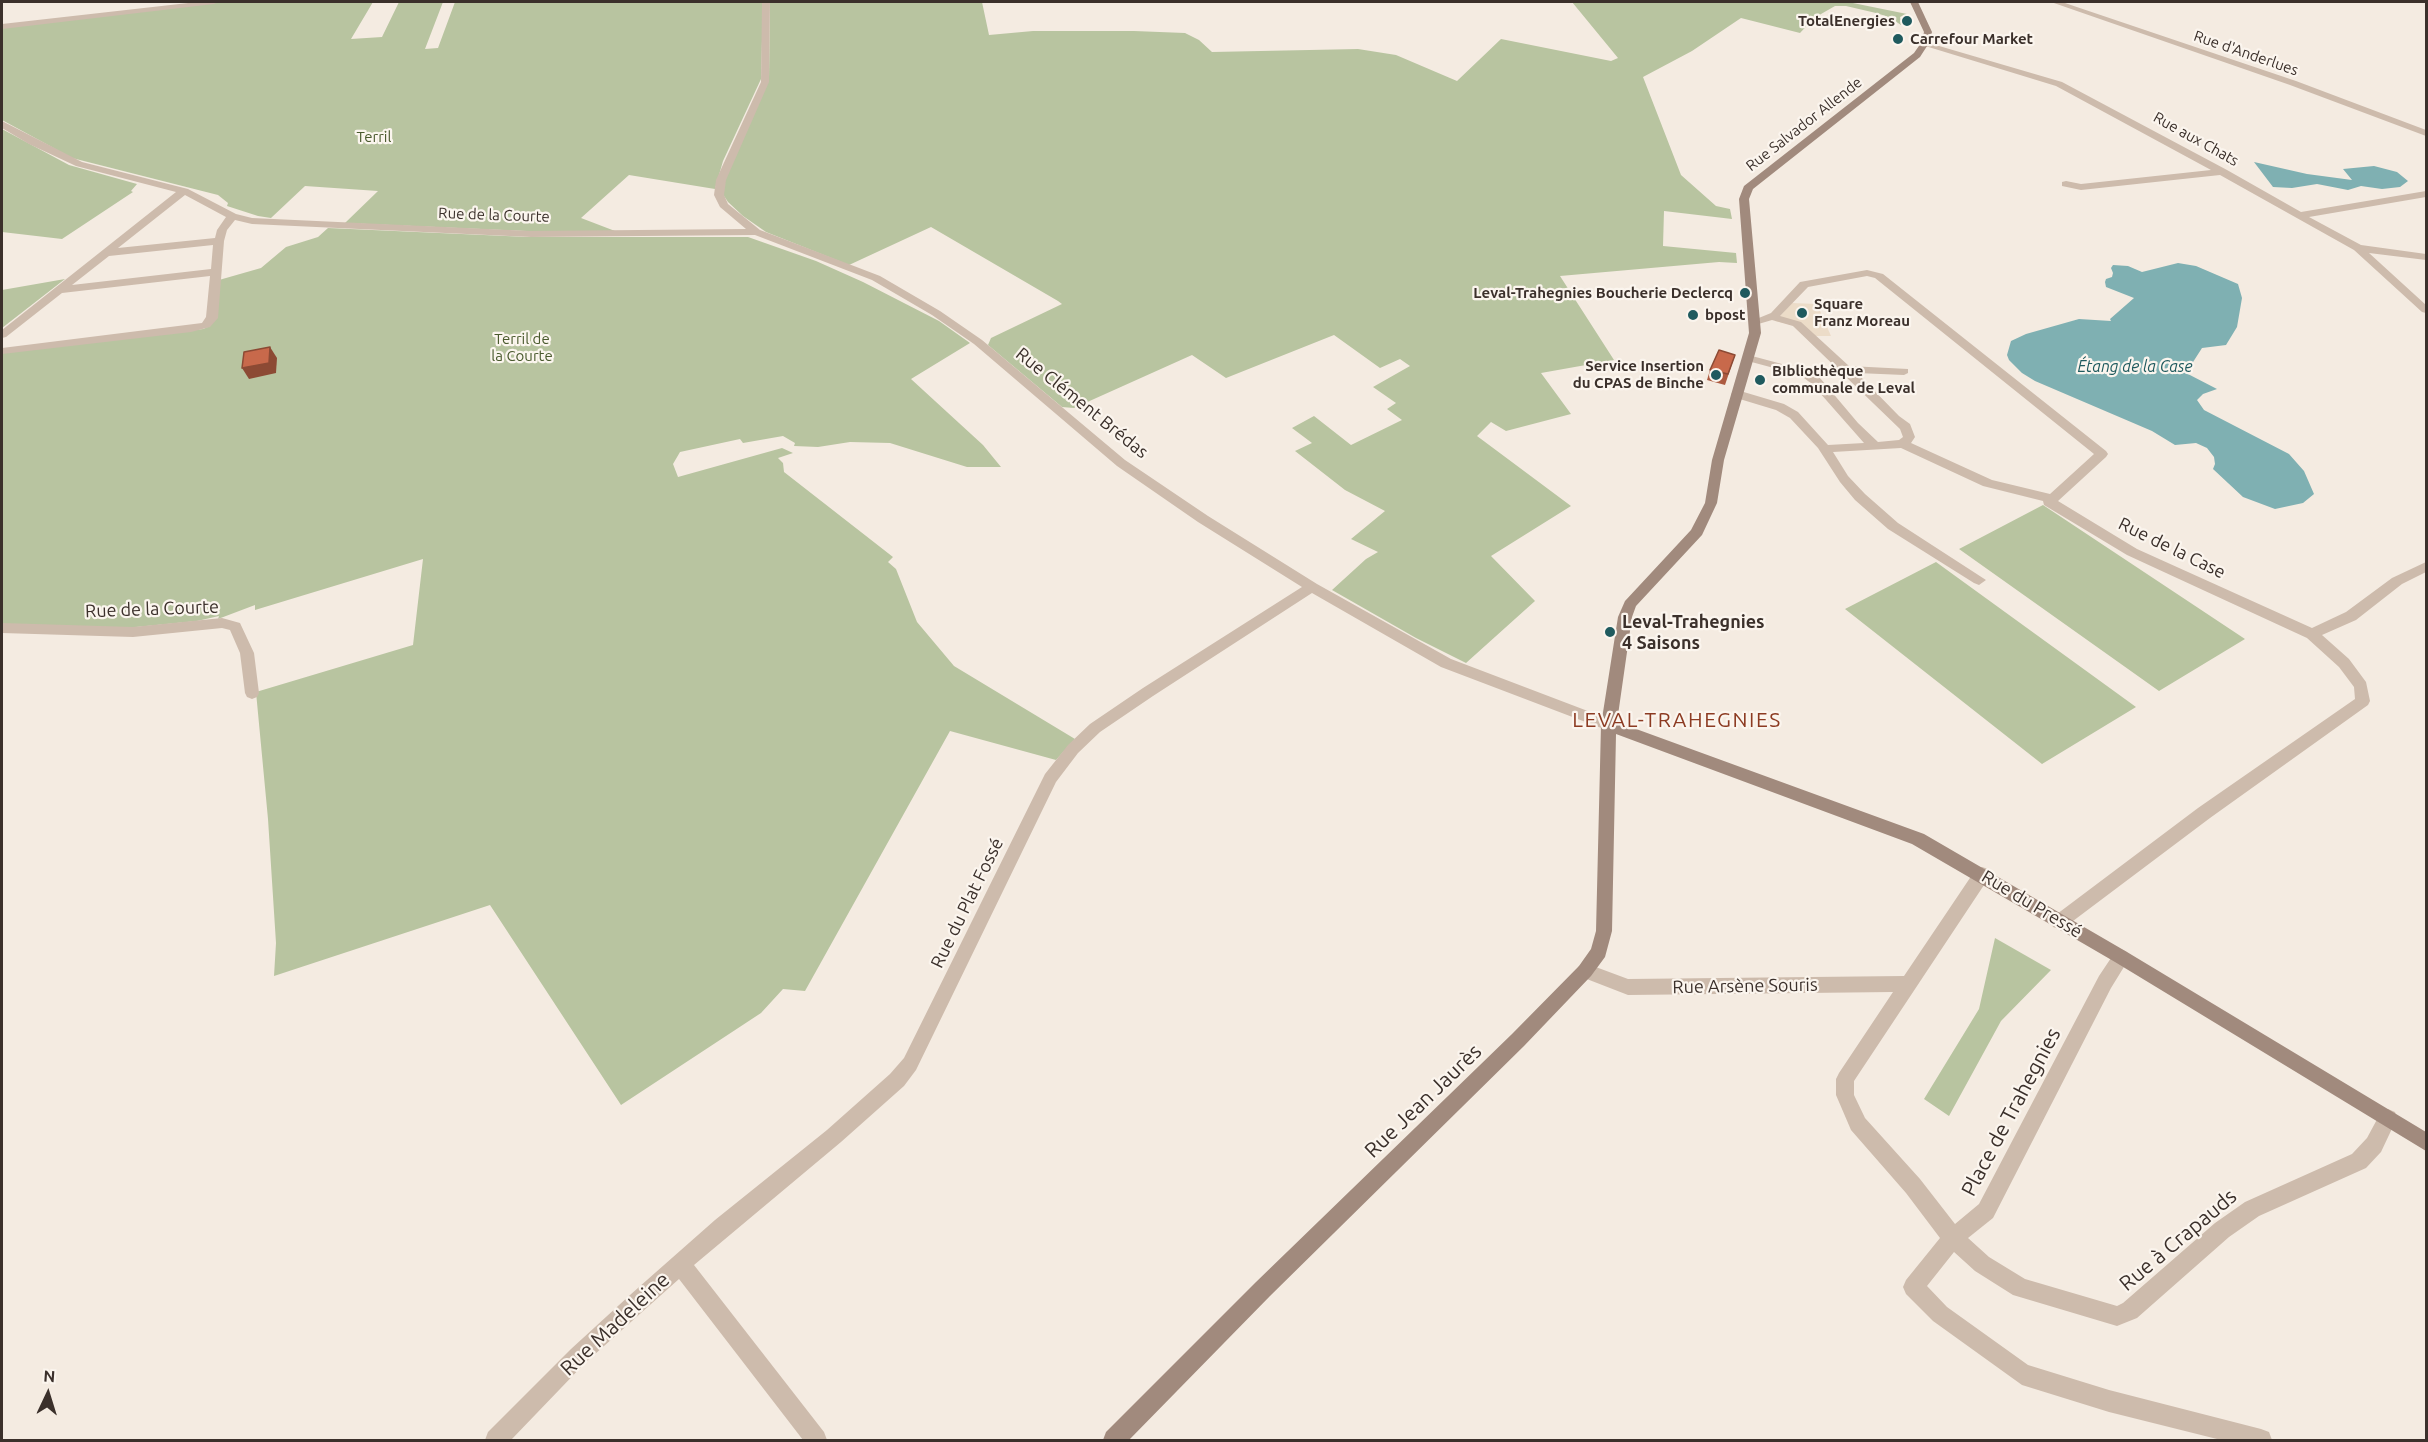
<!DOCTYPE html>
<meta charset="utf-8">
<style>
body{margin:0}
#map{position:relative;width:2428px;height:1442px;overflow:hidden;background:#f4ebe1;font-family:Ubuntu,sans-serif}
canvas{display:block}
.frame{position:absolute;inset:0;border:3px solid #3b302b;pointer-events:none}
.north{position:absolute;left:18px;top:1364px;width:60px;height:60px;-webkit-text-stroke:4px #fbf5ee;paint-order:stroke;rotate:4deg;font-size:16px;font-weight:700;line-height:24px;text-align:center;color:#3b302b}
.north::after{content:'';display:block;margin:auto;width:21px;height:27px;background:#3b302b;clip-path:polygon(50% 0,100% 100%,50% 72%,0 100%)}
</style>
<div id="map">
<canvas width="2428" height="1442"></canvas>
<div class="frame"></div>
<div class="north">N</div>
</div>
<script>
const ctx = document.querySelector('canvas').getContext('2d');
ctx.lineJoin = 'round';
function fillPath(path, color) { ctx.fillStyle = color; ctx.fill(path, 'evenodd'); }
const toPath = rows => new Path2D(rows.map(r => 'M' + r).join(''));
function trace(path, color, width, dash) { ctx.strokeStyle = color; ctx.lineWidth = width; ctx.lineCap = dash ? 'butt' : 'round'; ctx.setLineDash(dash || []); ctx.stroke(path); }
function label(font, color, halo, rows, align = 'center') {
  ctx.font = font + ' Ubuntu,sans-serif'; ctx.lineWidth = 4.5; ctx.setLineDash([]); ctx.textBaseline = 'middle'; ctx.strokeStyle = halo; ctx.fillStyle = color; for (const [text, x, y, turn = 0] of rows) {
    ctx.save(); ctx.translate(x, y); ctx.rotate((+turn || 0) * Math.PI / 180); ctx.textAlign = isNaN(turn) ? turn : align; if (halo) ctx.strokeText(text, 0, 0); ctx.fillText(text, 0, 0); ctx.restore();
  }
}
fillPath(toPath([
 [220,2,373,2,351,39,382,37,399,2,443,2,425,49,438,48,455,2,763,2,761,79,723,161,715,189,629,175,581,218,615,231,526,231,345,223,378,191,305,186,271,218,258,216,227,206,228,203,218,195,72,158,2,120,2,28],
 [770,2,982,2,989,35,1033,31,1134,31,1185,33,1199,40,1212,52,1358,49,1396,55,1457,81,1501,39,1611,61,1618,58,1572,2,1848,2,1907,14,1900,17,1903,25,1901,25,1889,17,1876,13,1846,6,1835,6,1814,18,1800,33,1741,18,1692,51,1643,77,1681,175,1716,206,1730,209,1732,219,1664,211,1663,246,1736,253,1737,263,1719,262,1560,276,1614,360,1541,373,1571,414,1506,431,1491,422,1477,436,1571,506,1491,556,1535,601,1466,663,1416,638,1332,590,1366,559,1378,552,1351,539,1385,511,1345,490,1295,451,1312,443,1292,428,1314,416,1351,445,1402,420,1387,409,1396,403,1373,387,1410,366,1400,359,1380,368,1334,335,1226,378,1192,355,1074,408,1062,407,988,345,991,338,1062,304,1058,301,931,227,849,265,766,232,743,216,728,202,724,196,724,181,769,77],
 [2,129,69,165,137,184,131,191,133,192,62,239,2,232],
 [328,228,528,237,748,237,816,261,863,282,939,321,970,343,911,379,983,445,1001,467,967,467,890,443,850,442,818,447,794,446,795,443,783,436,743,443,740,439,680,452,673,464,678,477,782,448,793,453,778,458,783,463,784,472,893,557,888,562,896,569,917,622,954,666,1075,739,1056,760,950,731,805,991,783,989,761,1013,621,1105,490,905,274,976,276,943,268,819,256,692,413,645,423,559,255,610,255,605,218,619,219,616,197,621,116,629,2,625,2,353,203,329,210,326,219,280,261,268,286,247,318,237],
 [65,279,2,328,2,290],
 [2043,505,2245,639,2159,691,1959,549],
 [1936,562,2136,707,2042,764,1845,609],
 [1995,938,2051,970,2001,1021,1949,1116,1924,1099,1979,1009]
]), '#b8c4a0');
fillPath(toPath([
 [1792,303,1817,304,1831,336,1804,336,1792,325,1775,321]
]), '#ecdcc8');
fillPath(toPath([
 [2254,162,2307,174,2352,180,2343,169,2374,166,2397,172,2408,181,2400,187,2382,189,2361,186,2348,190,2317,184,2292,188,2273,187],
 [2178,263,2196,266,2238,284,2242,298,2237,327,2226,345,2202,348,2186,373,2217,389,2203,394,2197,400,2204,410,2289,454,2304,471,2314,494,2303,503,2275,509,2243,497,2213,469,2215,464,2214,457,2207,448,2196,443,2175,445,2152,431,2035,381,2022,373,2009,360,2007,355,2011,341,2026,334,2079,319,2111,321,2110,319,2134,298,2106,287,2105,282,2106,279,2112,277,2113,273,2111,268,2113,265,2128,266,2142,272]
]), '#7fb0b2');
fillPath(toPath([
 [197,2,218,2,214,4,2,29,2,24,197,2],
 [762,2,770,2,769,82,726,180,724,195,728,204,739,213,760,230,880,276,940,311,982,340,1125,460,1208,516,1317,584,1451,659,1614,721,1617,725,1614,729,1604,729,1441,667,1312,593,1153,696,1100,732,1078,753,1056,782,916,1070,904,1086,841,1142,694,1265,824,1432,827,1440,803,1440,679,1279,585,1363,511,1440,485,1440,488,1432,571,1349,630,1295,715,1220,827,1130,890,1074,904,1058,1045,774,1068,745,1090,724,1143,688,1302,587,1198,522,1117,466,974,344,932,315,872,280,755,235,531,237,252,224,235,220,227,230,224,241,218,318,210,327,191,332,2,354,2,348,202,323,206,317,210,276,62,293,6,337,2,338,2,330,176,192,76,166,29,144,2,128,2,121,82,162,188,189,236,214,252,218,531,231,746,229,720,207,714,195,716,180,761,82,762,2],
 [185,195,226,217,217,230,215,238,118,248,185,195],
 [213,245,211,269,72,285,109,256,213,245],
 [2051,2,2062,2,2296,81,2426,130,2426,136,2290,85,2051,2],
 [1922,41,2062,82,2227,170,2301,212,2426,191,2426,197,2309,217,2361,245,2426,254,2426,260,2369,253,2426,305,2426,313,2422,312,2354,250,2220,175,2081,190,2062,186,2062,182,2066,181,2081,184,2211,170,2056,86,1922,45,1922,41],
 [1867,270,1883,274,2106,451,2108,454,2106,457,2058,501,2137,549,2312,628,2346,612,2392,578,2426,562,2426,572,2402,584,2356,620,2322,635,2349,659,2366,682,2370,701,2368,705,2210,818,2065,927,2059,929,2053,927,2051,922,2053,917,2198,808,2355,699,2354,687,2339,667,2307,638,2127,555,2044,505,2043,501,1983,486,1901,448,1833,452,1848,476,1865,494,1898,523,1986,580,1979,585,1974,583,1888,529,1855,500,1840,482,1818,448,1790,418,1776,410,1733,397,1731,394,1737,390,1784,404,1798,412,1828,445,1864,443,1812,384,1800,375,1744,360,1742,358,1744,356,1752,356,1808,371,1820,378,1858,423,1878,442,1899,440,1903,437,1900,429,1793,326,1772,320,1755,325,1749,322,1771,313,1800,282,1867,270],
 [1867,276,1875,278,2094,454,2050,494,1992,480,1911,443,1915,437,1910,424,1899,416,1857,373,1904,375,1908,373,1908,369,1849,366,1801,322,1780,316,1808,287,1867,276],
 [222,618,240,623,254,653,259,693,257,697,252,699,247,697,245,693,240,653,230,630,222,628,133,637,2,633,2,623,133,627,222,618],
 [1982,867,1988,869,1990,874,1988,879,1854,1081,1854,1095,1865,1118,1920,1179,1955,1224,1979,1204,2099,976,2115,952,2121,949,2127,952,2130,957,2127,962,2111,988,1993,1218,1968,1238,1989,1257,2025,1279,2117,1306,2123,1303,2215,1223,2245,1202,2352,1154,2367,1138,2381,1112,2388,1109,2395,1112,2397,1118,2381,1152,2366,1168,2259,1216,2229,1237,2137,1318,2117,1326,2013,1295,1975,1271,1954,1252,1927,1286,1947,1307,2028,1365,2109,1390,2261,1429,2269,1432,2272,1440,2221,1440,2109,1412,2022,1385,1933,1321,1906,1294,1903,1287,1906,1280,1940,1238,1906,1193,1851,1130,1836,1095,1836,1079,1839,1073,1893,992,1628,995,1579,976,1576,971,1579,966,1585,963,1628,979,1904,976,1976,869,1982,867]
]), '#cdbbac');
fillPath(toPath([
 [1910,2,1918,2,1932,32,1929,43,1920,57,1753,189,1749,199,1761,333,1724,460,1717,503,1702,535,1636,606,1632,617,1617,722,1924,834,2127,952,2426,1132,2426,1151,2115,962,1912,844,1616,734,1612,931,1605,957,1591,976,1524,1046,1270,1296,1129,1440,1103,1440,1106,1432,1256,1282,1512,1034,1579,966,1591,949,1596,931,1601,725,1618,617,1625,601,1691,530,1705,503,1712,460,1749,333,1739,199,1744,186,1914,53,1921,43,1924,32,1910,2]
]), '#a18a7d');
fillPath(toPath([
 [1735,355,1725,385,1707,380,1710,370]
]), '#ac5a40');
fillPath(toPath([
 [270,347,277,358,276,373,249,379,242,368]
]), '#8c4a34');
const building = toPath([
 [270,347,269,363,242,368,244,352,270,347],
 [1719,350,1735,355,1728,374,1710,370,1719,350]
]);
fillPath(building, '#c8694b');
trace(building, '#8c4a34', 1.5);
for (const [x, y, r, color] of [
 [1907,21,6,"#1f5a5e"],
 [1898,39,6,"#1f5a5e"],
 [1745,293,6,"#1f5a5e"],
 [1802,313,6,"#1f5a5e"],
 [1693,315,6,"#1f5a5e"],
 [1716,375,6,"#1f5a5e"],
 [1760,380,6,"#1f5a5e"],
 [1610,632,6,"#1f5a5e"]
]) { const dot = new Path2D(); dot.arc(x, y, r, 0, 2 * Math.PI); ctx.fillStyle = color; ctx.fill(dot); trace(dot, '#fbf5ee', 2); }
label('bold 15px', '#3b302b', '#fbf5ee', [
 ["TotalEnergies",1895,21,"right"],
 ["Carrefour Market",1910,39],
 ["Leval-Trahegnies Boucherie Declercq",1733,293,"right"],
 ["Square",1814,304],
 ["Franz Moreau",1814,321],
 ["bpost",1705,315],
 ["Service Insertion",1704,366,"right"],
 ["du CPAS de Binche",1704,383,"right"],
 ["BIbliothèque",1772,371],
 ["communale de Leval",1772,388]
], 'left');
label('15px', '#3b302b', '#fbf5ee', [
 ["Rue d'Anderlues",2246,53,19],
 ["Rue Salvador Allende",1804,124,-38],
 ["Rue aux Chats",2196,139,29],
 ["Rue de la Courte",494,215,2]
]);
label('15px', '#4a5a2e', '#fbf5ee', [
 ["Terril",374,137],
 ["Terril de",522,339],
 ["la Courte",522,356]
]);
label('italic 16px', '#1f5a5e', '#fbf5ee', [
 ["Étang de la Case",2135,367]
]);
label('18px', '#3b302b', '#fbf5ee', [
 ["Rue Clément Brédas",1082,403,39],
 ["Rue de la Case",2172,548,26],
 ["Rue de la Courte",152,609,-2],
 ["Rue du Plat Fossé",967,903,-64],
 ["Rue du Pressé",2032,904,31],
 ["Rue Arsène Souris",1745,986,-1]
]);
label('bold 18px', '#3b302b', '#fbf5ee', [
 ["Leval-Trahegnies",1622,622],
 ["4 Saisons",1622,643]
], 'left');
ctx.letterSpacing = '1.5px';
label('21px', '#8c3b22', '#fbf5ee', [
 ["LEVAL-TRAHEGNIES",1677,720]
]);
ctx.letterSpacing = '0px';
label('21px', '#3b302b', '#fbf5ee', [
 ["Rue Jean Jaurès",1423,1101,-44],
 ["Place de Trahegnies",2011,1112,-62],
 ["Rue à Crapauds",2178,1240,-40],
 ["Rue Madeleine",615,1324,-43]
]);
</script>
